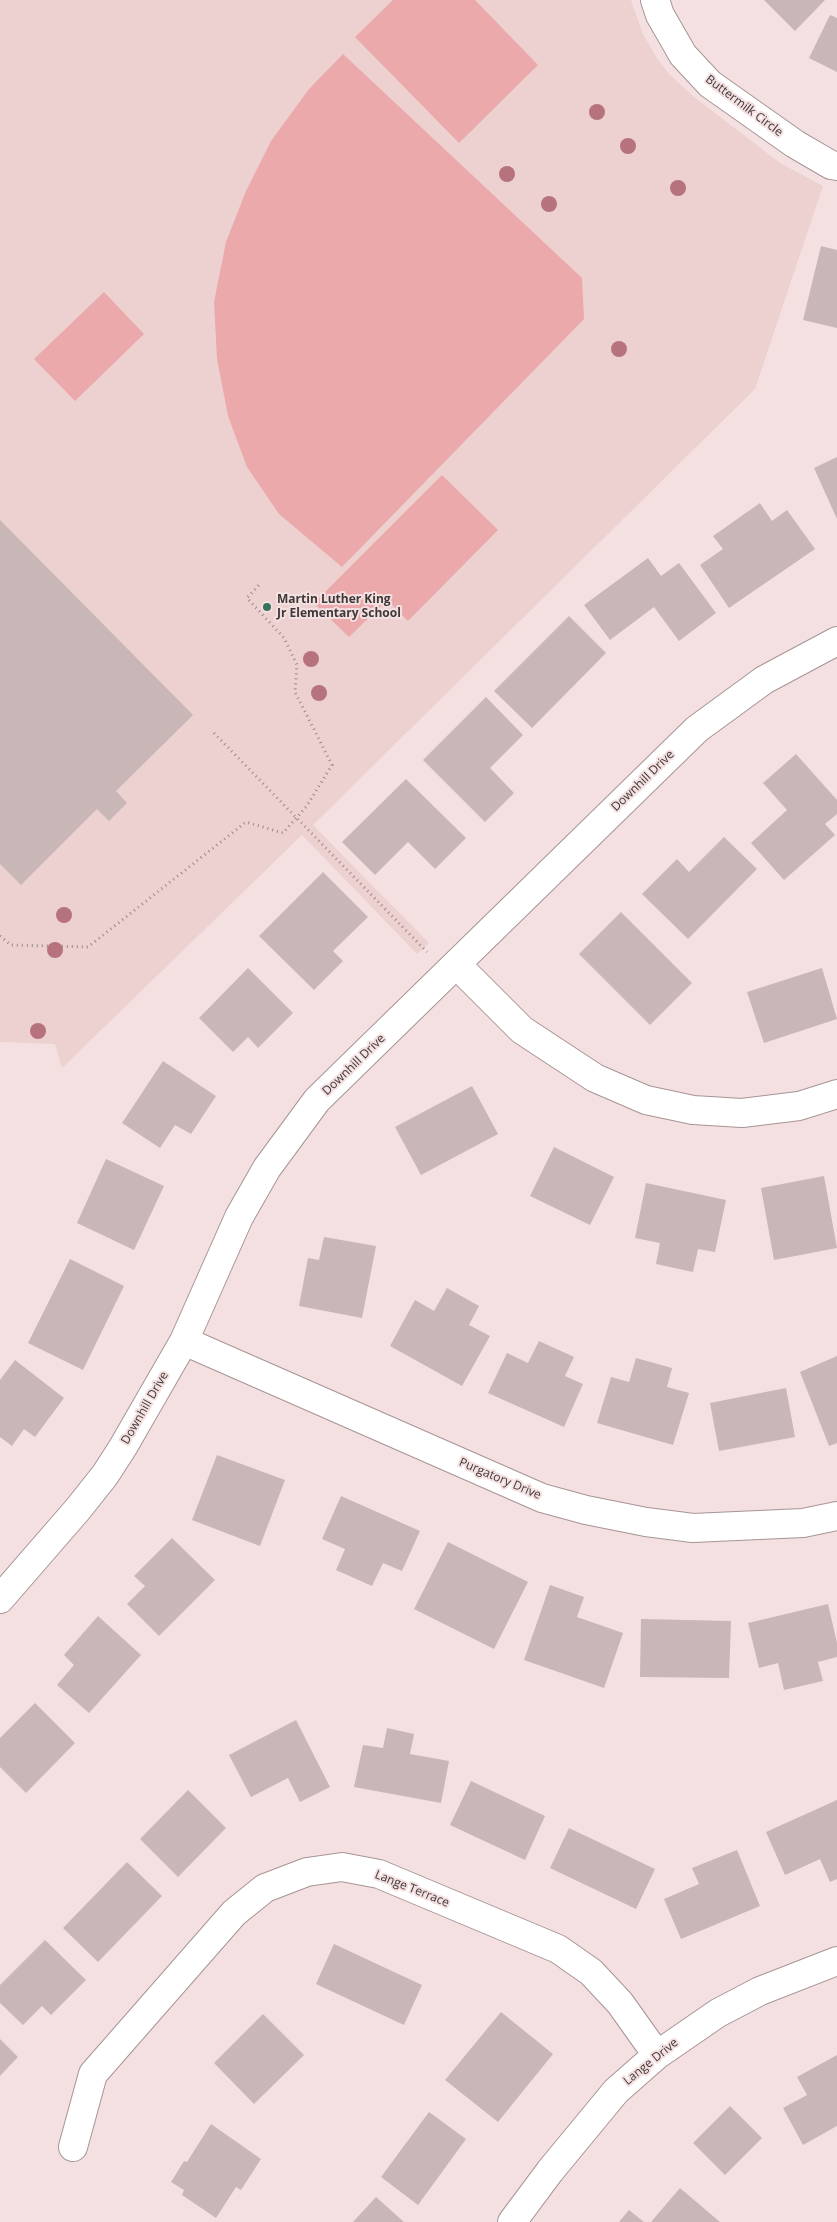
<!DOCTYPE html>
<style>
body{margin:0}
canvas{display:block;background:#f4e0e0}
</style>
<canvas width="837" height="2222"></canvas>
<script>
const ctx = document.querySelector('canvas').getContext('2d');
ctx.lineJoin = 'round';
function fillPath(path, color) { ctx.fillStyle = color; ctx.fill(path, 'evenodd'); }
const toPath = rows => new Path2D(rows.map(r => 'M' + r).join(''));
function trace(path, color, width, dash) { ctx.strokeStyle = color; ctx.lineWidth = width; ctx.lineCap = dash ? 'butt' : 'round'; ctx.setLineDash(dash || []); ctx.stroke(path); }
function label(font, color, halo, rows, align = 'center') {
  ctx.font = font + ' "Open Sans",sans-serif'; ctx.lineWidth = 4; ctx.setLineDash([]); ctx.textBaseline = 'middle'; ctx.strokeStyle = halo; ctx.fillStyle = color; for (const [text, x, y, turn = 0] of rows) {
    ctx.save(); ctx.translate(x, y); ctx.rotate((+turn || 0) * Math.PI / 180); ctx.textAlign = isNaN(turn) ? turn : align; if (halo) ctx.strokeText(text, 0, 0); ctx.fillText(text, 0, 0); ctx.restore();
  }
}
fillPath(toPath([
 [0,0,631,0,643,34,658,60,671,76,693,96,780,163,823,186,755,389,313,825,429,943,417,954,302,835,62,1068,55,1044,0,1042]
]), '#edd1d1');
fillPath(toPath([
 [393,0,475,0,538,65,459,143,355,37],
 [343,54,582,278,584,319,342,567,279,514,247,467,228,416,217,359,214,302,226,242,246,191,271,141,309,89],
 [104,292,144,334,75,401,34,359],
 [442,475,498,530,408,621,387,600,349,637,314,603]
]), '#eba9ab');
fillPath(toPath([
 [764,0,825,0,795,31],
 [830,15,837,18,837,72,809,58],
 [821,246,837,250,837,328,803,320],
 [837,457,837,519,814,468],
 [760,503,772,521,787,510,815,549,729,608,700,565,723,549,713,536],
 [0,520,193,715,116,791,127,803,109,821,97,809,21,885,0,864],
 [648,558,661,576,679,563,716,613,679,641,654,607,610,640,584,605],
 [569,616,606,653,532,728,494,691],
 [486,697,523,735,490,768,514,793,485,822,423,760],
 [796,754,837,800,837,814,825,824,835,835,784,880,751,843,787,810,763,783],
 [406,779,466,838,435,869,408,842,375,875,342,842],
 [724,837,757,869,688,939,642,894,677,859,689,872],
 [323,872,368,917,333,951,343,961,314,990,259,936],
 [621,912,692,983,650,1025,579,954],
 [248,968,293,1013,258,1048,248,1037,233,1052,199,1018],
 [822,968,837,1019,764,1043,747,992],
 [163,1061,216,1096,191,1134,175,1125,160,1148,122,1123],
 [472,1086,498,1134,421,1175,395,1127],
 [554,1147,614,1177,590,1225,530,1196],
 [106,1159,164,1186,134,1250,77,1223],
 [824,1176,837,1248,774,1260,761,1188],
 [646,1183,726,1200,715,1252,698,1249,693,1272,656,1264,660,1243,635,1238],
 [324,1237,376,1246,362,1318,299,1306,308,1258,319,1260],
 [70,1259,124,1286,83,1370,28,1343],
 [447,1288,479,1306,469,1325,490,1336,462,1386,390,1346,415,1300,434,1311],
 [539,1341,574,1357,565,1376,583,1384,564,1427,488,1393,507,1353,528,1363],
 [837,1356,837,1443,829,1446,800,1372],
 [636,1358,672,1368,667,1387,689,1393,673,1445,597,1423,611,1377,629,1382],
 [15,1360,64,1398,35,1437,24,1429,12,1446,0,1437,0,1380],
 [786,1388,795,1437,719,1451,710,1403],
 [217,1455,285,1480,260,1546,192,1520],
 [341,1496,420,1531,402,1571,383,1563,372,1586,336,1570,345,1549,322,1539],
 [172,1538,215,1580,159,1636,127,1604,145,1586,134,1576],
 [448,1542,528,1582,494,1649,414,1609],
 [550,1585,584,1597,577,1617,623,1633,604,1688,524,1660],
 [828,1604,837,1643,837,1657,818,1662,823,1681,784,1690,778,1663,759,1668,748,1623],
 [98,1616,141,1655,89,1713,57,1685,74,1665,64,1655],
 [641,1619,731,1621,729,1678,640,1677],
 [35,1703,75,1743,26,1793,0,1767,0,1738],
 [296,1720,330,1787,300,1802,288,1778,251,1797,229,1755],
 [387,1728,414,1734,410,1754,449,1761,441,1803,354,1787,363,1745,383,1748],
 [471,1781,545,1816,525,1860,450,1825],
 [188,1790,226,1828,178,1877,140,1839],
 [837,1800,837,1879,830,1882,820,1859,785,1875,766,1832],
 [569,1828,655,1869,636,1909,550,1868],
 [737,1850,760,1906,681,1939,664,1899,699,1884,692,1868],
 [127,1862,162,1896,98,1962,63,1928],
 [45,1940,86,1980,51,2015,42,2006,23,2025,0,2003,0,1985],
 [334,1944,422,1985,404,2025,316,1984],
 [501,2012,553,2054,498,2122,445,2080],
 [263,2014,304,2055,254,2104,214,2063],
 [0,2039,18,2057,0,2076],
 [837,2055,837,2126,803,2145,783,2108,807,2095,797,2077],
 [730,2106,762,2138,725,2175,693,2143],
 [429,2112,466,2139,418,2205,381,2177],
 [211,2124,261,2159,241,2190,236,2187,216,2218,182,2195,184,2190,171,2182,184,2161,187,2162],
 [680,2188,720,2222,651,2222],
 [376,2197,404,2222,353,2222],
 [629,2210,644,2222,619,2222]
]), '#c9b6b6');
const street = toPath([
 [655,0,660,15,683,55,710,84,795,144,831,165,837,166],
 [457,965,522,1030,595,1078,646,1100,693,1110,742,1113,799,1106,837,1094],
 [184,1341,542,1498,586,1510,646,1522,693,1528,803,1523,837,1516],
 [0,1599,78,1509,105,1475,123,1447,184,1341,239,1217,267,1168,317,1100,697,729,764,680,837,641],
 [73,2147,93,2074,234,1913,265,1888,307,1872,342,1867,379,1874,558,1949,591,1972,620,2003,657,2055],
 [512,2222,550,2171,616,2091,657,2055,718,2013,760,1991,837,1961]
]);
trace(street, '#a79495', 30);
trace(toPath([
 [214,733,427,952],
 [0,936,11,945,88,947,246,822,283,833,306,807,332,765,295,692,297,665,284,638,247,598,259,585]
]), '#978a8a', 3, [1, 4]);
trace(street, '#fff', 28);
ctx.fillStyle = '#b6737e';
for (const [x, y] of [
 [597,112],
 [628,146],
 [507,174],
 [678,188],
 [549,204],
 [619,349],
 [311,659],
 [319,693],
 [64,915],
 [55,950],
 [38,1031]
]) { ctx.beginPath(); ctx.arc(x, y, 8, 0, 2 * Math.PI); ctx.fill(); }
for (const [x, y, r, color] of [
 [267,607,5,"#37725c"]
]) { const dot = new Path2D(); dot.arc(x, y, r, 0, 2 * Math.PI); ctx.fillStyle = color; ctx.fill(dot); trace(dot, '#f4e0e0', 2); }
label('12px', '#3f3838', '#f4e0e0', [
 ["Buttermilk Circle",744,106,37],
 ["Downhill Drive",643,781,-44],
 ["Downhill Drive",354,1065,-44],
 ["Downhill Drive",145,1408,-60],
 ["Purgatory Drive",500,1479,23],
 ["Lange Terrace",412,1889,22],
 ["Lange Drive",651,2062,-39]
]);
label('bold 12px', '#3f3838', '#f4e0e0', [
 ["Martin Luther King",277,600],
 ["Jr Elementary School",277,614]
], 'left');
</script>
